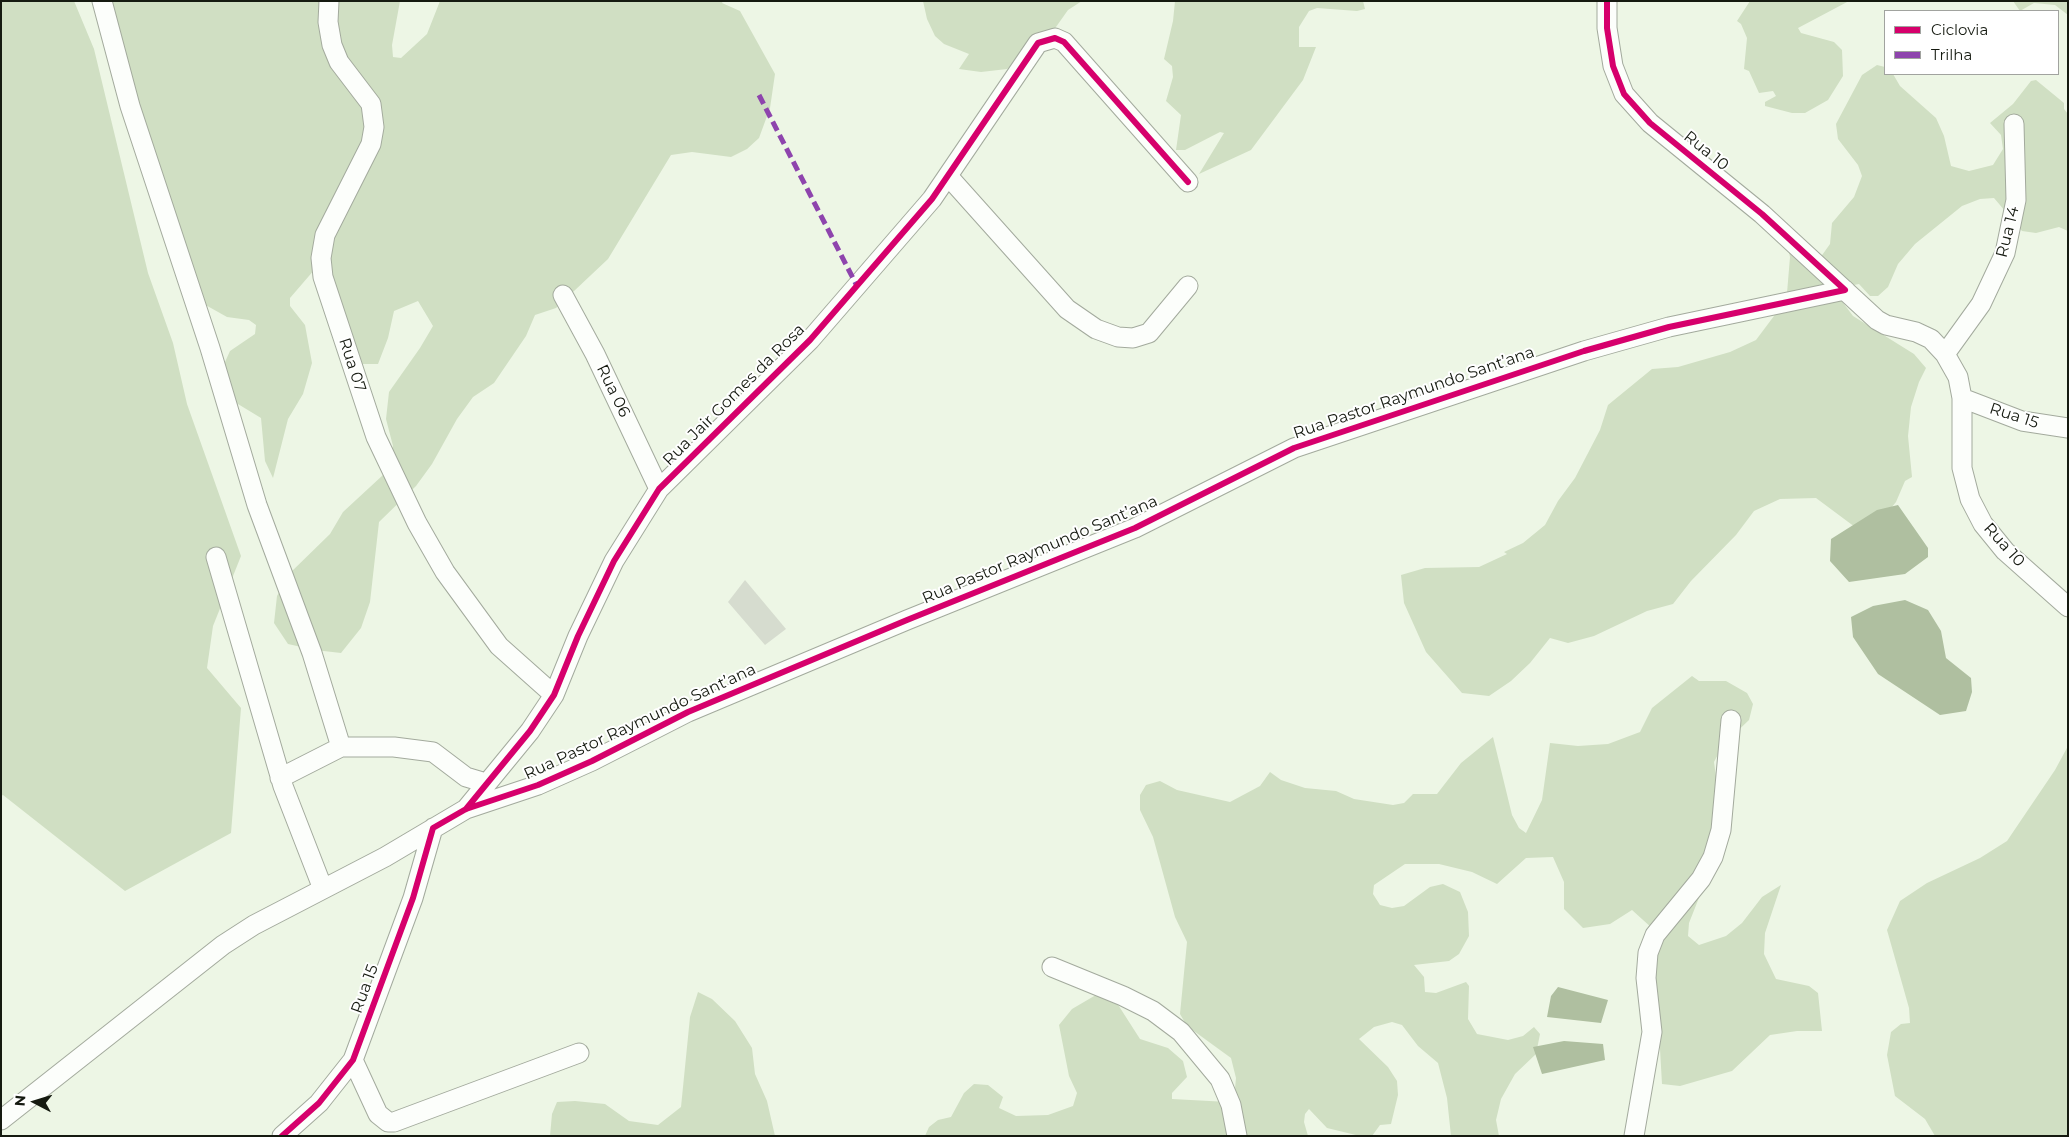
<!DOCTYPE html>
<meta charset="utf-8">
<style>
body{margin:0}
#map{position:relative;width:2069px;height:1137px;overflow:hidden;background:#edf6e5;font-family:Montserrat,sans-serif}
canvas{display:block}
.frame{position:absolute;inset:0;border:2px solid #151a10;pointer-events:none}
.legend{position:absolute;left:1884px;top:10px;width:175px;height:65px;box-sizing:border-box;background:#fff;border:1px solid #a1a39f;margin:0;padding:6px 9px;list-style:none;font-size:15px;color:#151a10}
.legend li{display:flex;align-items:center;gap:10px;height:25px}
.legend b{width:25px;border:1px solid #a1a39f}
.north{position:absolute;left:10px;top:1077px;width:50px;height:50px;-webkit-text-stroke:4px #fff;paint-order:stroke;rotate:275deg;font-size:14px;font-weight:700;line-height:20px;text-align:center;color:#151a10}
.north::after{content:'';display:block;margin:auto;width:18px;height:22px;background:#151a10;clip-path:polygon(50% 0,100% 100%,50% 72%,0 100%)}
</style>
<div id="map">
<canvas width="2069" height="1137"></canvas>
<div class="frame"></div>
<ul class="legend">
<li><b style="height:6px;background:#d6006c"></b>Ciclovia</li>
<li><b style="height:6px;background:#8e44ad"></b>Trilha</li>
</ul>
<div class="north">N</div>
</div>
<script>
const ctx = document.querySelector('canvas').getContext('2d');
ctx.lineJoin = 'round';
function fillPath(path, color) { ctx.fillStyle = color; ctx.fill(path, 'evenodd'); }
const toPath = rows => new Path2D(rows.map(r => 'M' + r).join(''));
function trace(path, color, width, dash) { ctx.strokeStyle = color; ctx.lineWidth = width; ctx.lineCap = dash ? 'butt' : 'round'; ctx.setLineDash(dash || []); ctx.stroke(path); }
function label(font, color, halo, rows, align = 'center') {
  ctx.font = font + ' Montserrat,sans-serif'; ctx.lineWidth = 4; ctx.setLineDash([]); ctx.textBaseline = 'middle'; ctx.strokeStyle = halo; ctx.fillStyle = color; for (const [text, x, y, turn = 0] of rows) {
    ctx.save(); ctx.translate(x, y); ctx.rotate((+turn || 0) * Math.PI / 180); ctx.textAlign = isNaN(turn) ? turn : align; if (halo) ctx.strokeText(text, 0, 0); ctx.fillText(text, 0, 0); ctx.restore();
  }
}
fillPath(toPath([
 [1,1,74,1,94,49,148,273,173,343,187,404,241,556,213,626,207,668,241,708,231,833,125,891,3,795,1,796],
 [100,1,400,1,392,45,393,57,401,58,427,34,440,1,723,1,722,3,740,11,775,74,770,108,759,138,747,149,731,157,692,152,671,155,608,259,556,308,535,315,526,336,494,383,473,397,457,419,432,464,416,486,379,522,370,602,361,628,341,653,315,650,288,644,274,623,277,596,289,574,330,534,343,512,383,475,393,446,386,419,389,392,420,348,433,326,418,301,394,311,388,338,378,364,351,364,315,269,290,298,290,306,305,325,312,363,303,394,288,419,273,478,265,461,261,418,233,401,220,373,230,351,255,334,256,325,249,320,227,317,202,303],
 [923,1,1082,1,1068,10,1051,34,1007,69,981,72,959,69,969,54,944,44,935,36,927,19],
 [1175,1,1363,1,1365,9,1357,11,1317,8,1309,11,1299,27,1299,47,1316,47,1303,80,1251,150,1199,174,1224,133,1220,132,1185,150,1176,150,1181,115,1166,101,1173,77,1172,66,1164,59,1173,21],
 [1750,1,1849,1,1798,28,1801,33,1834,42,1842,50,1843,76,1828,100,1805,113,1792,113,1765,106,1765,102,1776,96,1773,91,1759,93,1749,71,1744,69,1747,38,1741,24,1737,21],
 [2013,1,2068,1,2068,15,2055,5,2034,3,2020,11],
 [1877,65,1885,67,1885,74,1893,74,1900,86,1936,118,1944,136,1951,166,1969,171,1993,165,2003,149,2001,135,1990,123,2013,104,2031,81,2036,80,2064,103,2064,109,2068,114,2068,231,2059,227,2036,233,2022,231,1994,198,1980,199,1962,206,1915,244,1898,264,1888,287,1878,296,1870,296,1859,284,1844,287,1841,300,1853,316,1914,354,1926,368,1919,382,1911,407,1908,436,1912,477,1905,481,1896,502,1870,534,1863,533,1816,498,1780,499,1754,511,1736,535,1691,581,1673,604,1647,611,1594,636,1568,643,1550,638,1530,663,1511,681,1489,696,1462,693,1426,652,1404,603,1401,575,1425,568,1479,567,1507,554,1504,552,1523,543,1545,525,1558,501,1575,478,1600,430,1608,405,1652,369,1678,367,1730,352,1756,340,1774,316,1787,293,1790,257,1788,248,1820,258,1830,244,1832,223,1854,197,1862,176,1858,165,1838,139,1836,124,1862,75],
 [1692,676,1699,681,1726,681,1747,693,1753,704,1749,720,1723,745,1714,762,1721,813,1706,880,1689,923,1688,936,1699,945,1726,936,1742,923,1762,897,1781,885,1765,933,1764,954,1776,979,1809,986,1818,993,1822,1031,1797,1031,1770,1035,1732,1071,1680,1086,1662,1084,1658,1014,1654,986,1657,956,1653,929,1632,910,1610,924,1583,928,1564,909,1564,882,1553,857,1526,858,1497,884,1472,872,1439,864,1405,864,1374,885,1373,894,1380,905,1392,908,1404,906,1430,887,1443,884,1460,892,1468,912,1469,936,1459,954,1449,961,1414,965,1424,977,1425,992,1436,993,1466,982,1469,986,1468,1019,1477,1034,1508,1040,1523,1036,1534,1027,1540,1034,1536,1054,1515,1074,1501,1099,1496,1120,1499,1136,1451,1136,1447,1098,1438,1063,1418,1046,1402,1025,1392,1022,1374,1027,1359,1039,1388,1067,1397,1081,1398,1095,1391,1124,1380,1125,1372,1136,1360,1136,1327,1128,1309,1109,1305,1114,1304,1122,1308,1136,925,1136,929,1127,938,1120,951,1117,964,1093,974,1084,988,1085,1003,1097,999,1108,1016,1116,1048,1115,1073,1106,1077,1093,1069,1076,1059,1025,1072,1009,1101,992,1115,1000,1140,1039,1168,1048,1183,1061,1187,1077,1172,1093,1172,1099,1228,1102,1234,1099,1236,1078,1231,1058,1187,1026,1180,1014,1187,942,1175,917,1153,837,1140,810,1140,795,1146,785,1160,781,1177,790,1230,802,1260,786,1270,772,1281,780,1305,788,1336,791,1354,799,1393,805,1404,803,1413,794,1437,794,1461,763,1493,737,1512,815,1519,828,1526,833,1542,800,1550,743,1578,746,1608,744,1640,732,1652,708],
 [2068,746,2068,1136,1935,1136,1925,1119,1895,1096,1887,1055,1891,1032,1901,1024,1910,1023,1909,1008,1887,930,1900,901,1927,883,1980,858,2007,841,2055,770],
 [698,992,712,999,735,1021,752,1048,755,1074,767,1101,775,1136,550,1136,552,1114,557,1102,575,1101,605,1104,629,1121,658,1125,681,1107,690,1017]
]), '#d0dfc3');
fillPath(toPath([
 [1898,505,1928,548,1928,557,1905,574,1849,582,1830,561,1831,539,1877,510],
 [1905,600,1928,610,1941,631,1946,658,1971,678,1972,692,1966,711,1940,715,1878,674,1853,637,1851,617,1873,606],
 [1558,987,1608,1000,1601,1023,1547,1017,1551,996],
 [1564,1041,1603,1044,1605,1060,1542,1074,1533,1047]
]), '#afbfa0');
fillPath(toPath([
 [745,580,786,629,765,645,728,602]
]), '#d6dccf');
const minor = toPath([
 [102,1,130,106,210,348,257,505,312,653,341,747],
 [329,1,328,22,332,45,339,62,371,104,374,127,371,144,325,235,321,258,323,277,376,437,417,523,445,572,499,646,554,695],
 [1607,1,1607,28,1613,66,1624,94,1650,123,1762,214,1877,320,1886,325,1916,332,1931,339,1945,354,1958,377,1962,398,1962,468,1970,499,1983,524,2005,551,2068,607],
 [948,176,1067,309,1096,329,1118,337,1133,338,1149,333,1188,286],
 [563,295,595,354,659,489],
 [1945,354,1981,304,2005,253,2016,200,2014,124],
 [1962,398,2022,421,2068,428],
 [216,557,283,786,323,889],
 [280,778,341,747,394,747,433,752,466,777,486,783],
 [466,809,530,731,554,695,578,636,614,561,659,489,810,340,932,199,1038,43,1055,38,1064,42,1188,182],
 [1052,967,1123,996,1153,1011,1181,1032,1220,1079,1231,1105,1237,1136],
 [353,1060,378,1114,388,1122,394,1122,579,1053],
 [1,1120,223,945,254,925,385,857,466,809,538,785,592,761,688,712,907,620,1135,528,1294,448,1584,351,1669,327,1845,290],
 [282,1136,319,1103,353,1060,413,898,433,828],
 [1634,1136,1652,1032,1646,978,1648,953,1655,935,1701,879,1713,857,1721,830,1731,720]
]);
trace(minor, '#a3aa9d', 21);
trace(minor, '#fcfefb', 19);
trace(toPath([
 [759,95,857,286]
]), '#8e44ad', 5, [10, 5]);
trace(toPath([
 [1607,1,1607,28,1613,66,1624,94,1650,123,1762,214,1845,290],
 [466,809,530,731,554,695,578,636,614,561,659,489,810,340,932,199,1038,43,1055,38,1064,42,1188,182],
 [282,1136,319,1103,353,1060,413,898,433,828,466,809,538,785,592,761,688,712,907,620,1135,528,1294,448,1584,351,1669,327,1845,290]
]), '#d6006c', 6);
label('16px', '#151a10', '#fff', [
 ["Rua 10",1706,151,39],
 ["Rua 14",2008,232,-76],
 ["Rua 07",352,365,72],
 ["Rua 06",613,391,64],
 ["Rua Pastor Raymundo Sant’ana",1414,393,-19],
 ["Rua Jair Gomes da Rosa",734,395,-45],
 ["Rua 15",2014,416,18],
 ["Rua 10",2004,545,48],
 ["Rua Pastor Raymundo Sant’ana",1040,550,-23],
 ["Rua Pastor Raymundo Sant’ana",640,722,-25],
 ["Rua 15",365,989,-70]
]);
</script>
